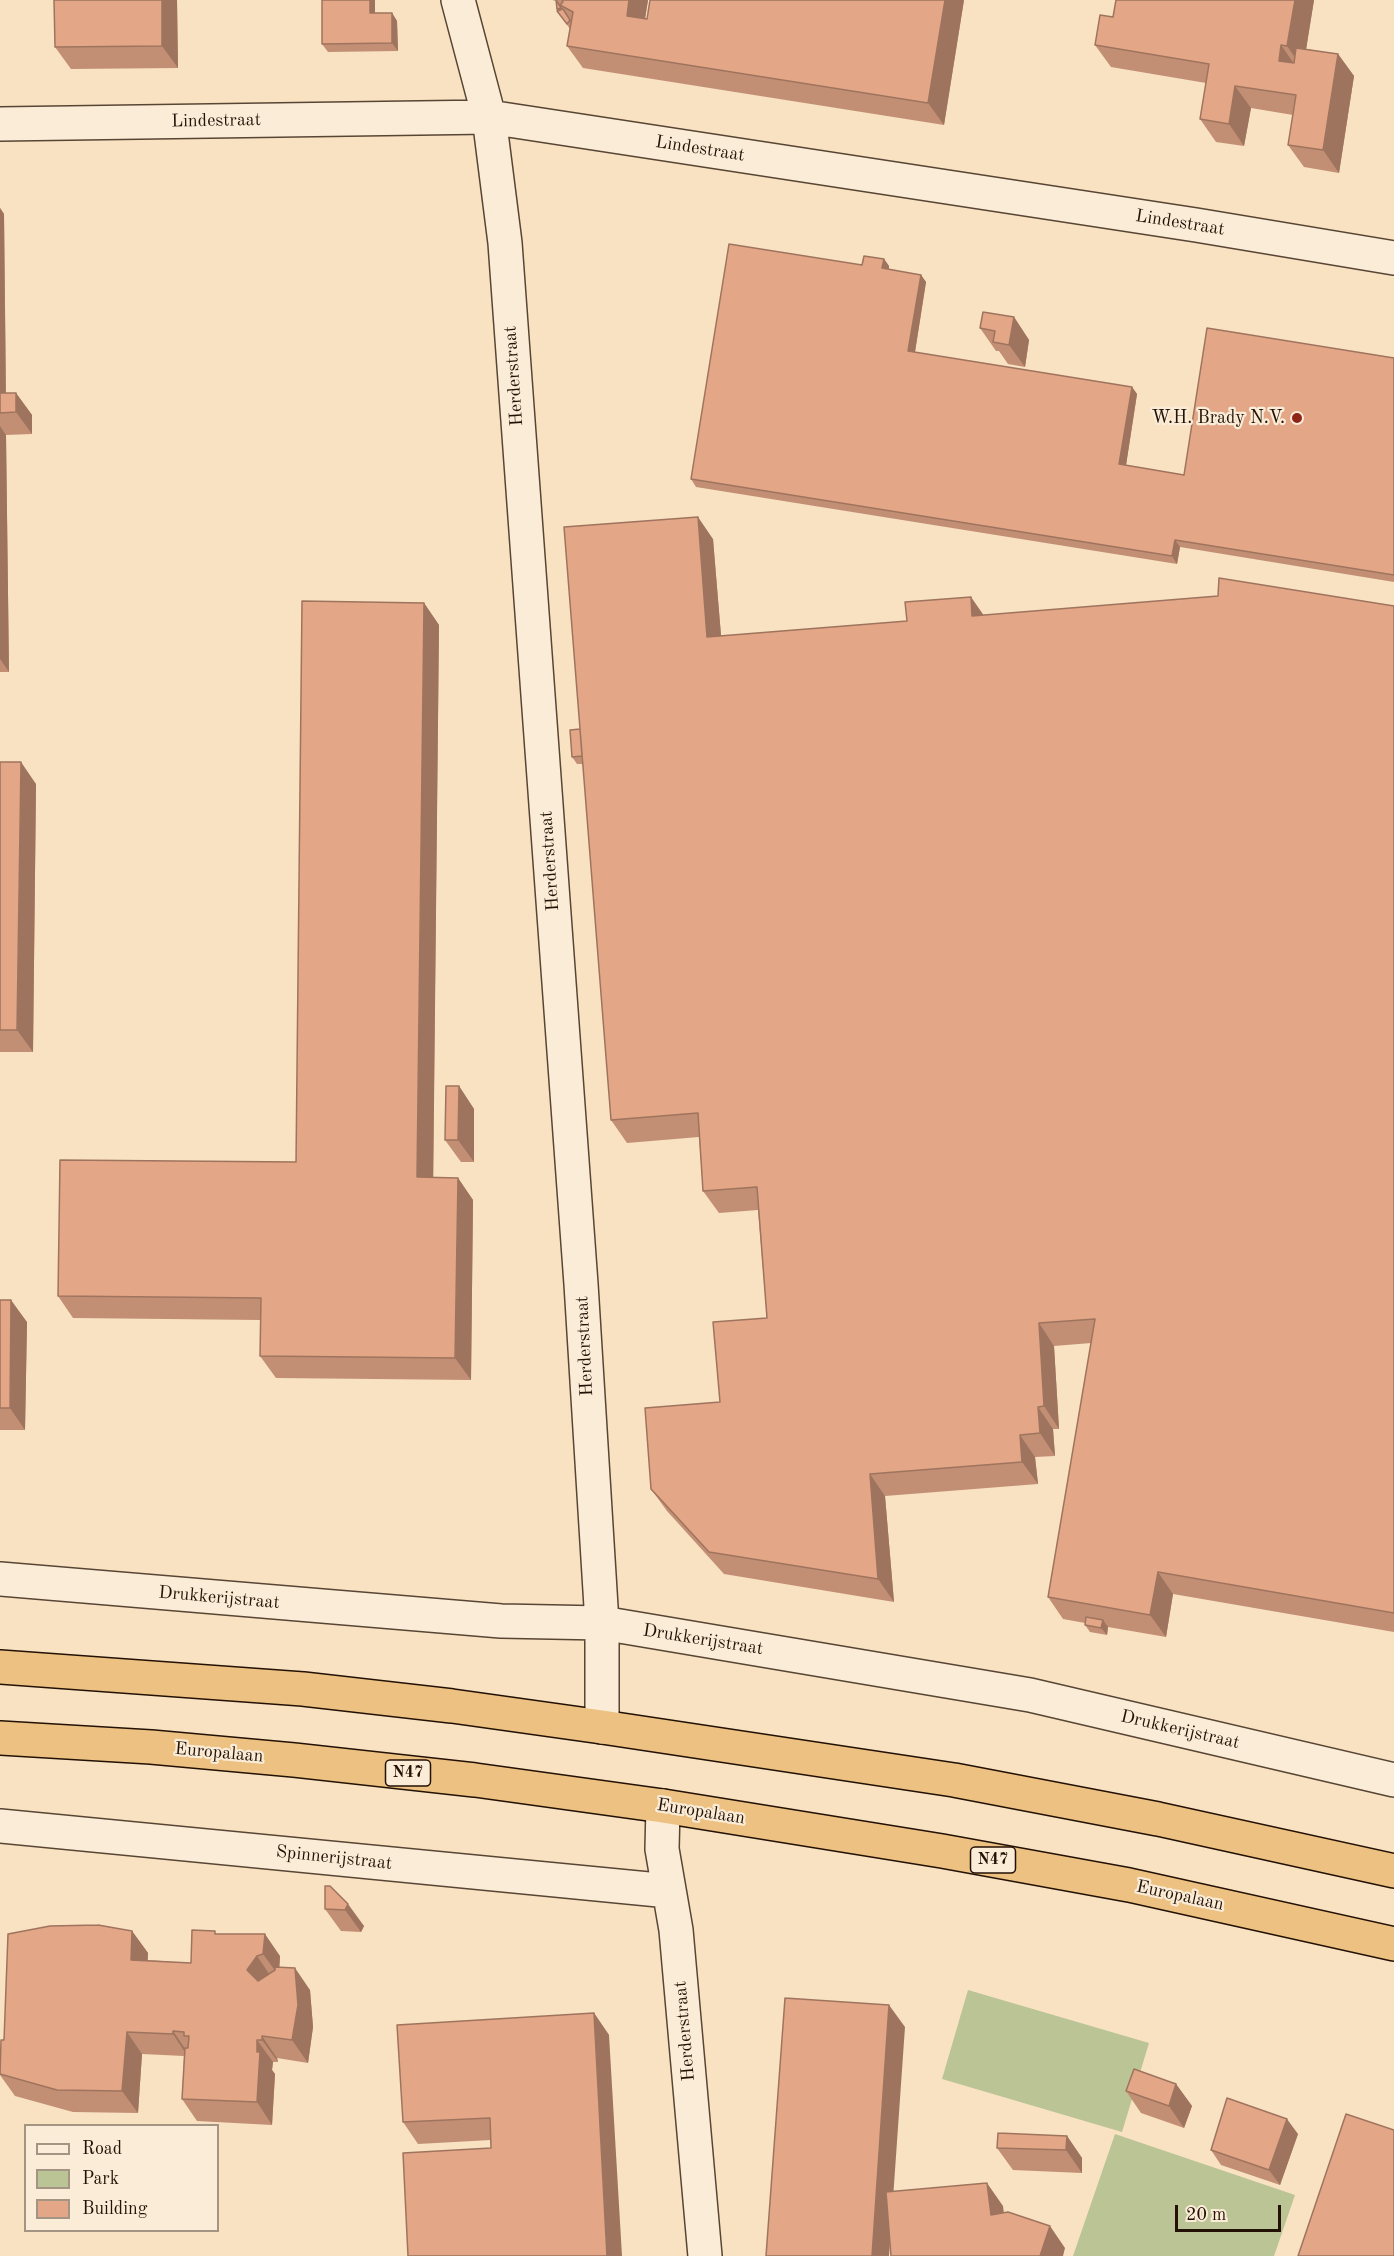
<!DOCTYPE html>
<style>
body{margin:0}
#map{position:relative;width:1394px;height:2256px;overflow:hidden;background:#f8e2c2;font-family:"Old Standard TT",serif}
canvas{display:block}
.legend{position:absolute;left:24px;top:2124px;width:195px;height:108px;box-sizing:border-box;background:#faecd7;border:2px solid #a49483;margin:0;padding:8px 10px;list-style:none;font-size:18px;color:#231105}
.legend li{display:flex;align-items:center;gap:12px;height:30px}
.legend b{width:30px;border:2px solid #a49483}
.scale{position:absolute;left:1175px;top:2205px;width:106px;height:27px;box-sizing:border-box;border:3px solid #231105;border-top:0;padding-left:8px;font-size:18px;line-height:21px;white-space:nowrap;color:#231105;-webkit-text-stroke:4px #faecd7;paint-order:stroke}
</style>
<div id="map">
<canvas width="1394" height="2256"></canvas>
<ul class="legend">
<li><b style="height:8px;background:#faecd7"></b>Road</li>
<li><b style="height:16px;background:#bbc495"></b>Park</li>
<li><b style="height:16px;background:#e3a687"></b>Building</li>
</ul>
<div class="scale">20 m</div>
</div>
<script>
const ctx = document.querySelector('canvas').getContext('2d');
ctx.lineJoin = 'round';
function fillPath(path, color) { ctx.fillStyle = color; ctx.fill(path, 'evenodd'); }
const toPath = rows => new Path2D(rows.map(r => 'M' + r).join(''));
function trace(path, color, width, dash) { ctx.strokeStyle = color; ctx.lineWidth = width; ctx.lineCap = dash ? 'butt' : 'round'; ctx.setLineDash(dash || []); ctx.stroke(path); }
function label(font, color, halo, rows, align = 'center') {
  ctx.font = font + ' "Old Standard TT",serif'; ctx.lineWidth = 4.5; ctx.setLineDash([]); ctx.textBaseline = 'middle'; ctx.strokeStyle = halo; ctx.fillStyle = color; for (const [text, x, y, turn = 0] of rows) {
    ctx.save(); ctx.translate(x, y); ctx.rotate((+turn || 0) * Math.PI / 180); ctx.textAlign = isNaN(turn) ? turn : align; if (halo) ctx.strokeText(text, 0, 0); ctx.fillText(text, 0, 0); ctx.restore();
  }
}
fillPath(toPath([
 [968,1990,1149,2043,1122,2132,942,2079],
 [1115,2134,1295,2195,1274,2256,1073,2256]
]), '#bbc495');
const minor = toPath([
 [458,0,489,117,505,243,581,1284,602,1623,602,1727],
 [0,124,489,117,1196,225,1394,258],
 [0,1579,501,1621,602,1623,1030,1695,1394,1780],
 [663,1806,662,1849,676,1930,705,2256],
 [0,1826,669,1891]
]);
const trunk = toPath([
 [0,1667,303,1689,452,1706,602,1727,954,1780,1158,1819,1394,1871],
 [0,1738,151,1747,294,1760,475,1780,663,1806,942,1851,1129,1885,1394,1944]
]);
trace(minor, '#584534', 36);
trace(trunk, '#231105', 36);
trace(minor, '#faecd7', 33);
trace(trunk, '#ecc181', 33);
fillPath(toPath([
 [177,0,178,68,71,69,55,47],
 [322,0,375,0,375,13,392,13,397,21,398,51,328,52,322,44],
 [552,0,648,0,645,19,964,0,944,125,583,68,567,46,570,29,557,11,556,1],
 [1314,0,1306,49,1338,54,1354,76,1339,173,1304,167,1288,145,1293,115,1251,108,1244,146,1216,142,1200,119,1206,83,1111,67,1095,45,1113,17],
 [0,208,4,214,6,393,16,393,32,415,32,434,6,435,9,672,0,672],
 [884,259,889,266,889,269,921,275,926,282,915,352,1132,387,1137,394,1126,465,1184,475,1394,358,1394,582,1180,547,1177,564,696,487,691,479,862,265],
 [1014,317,1029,340,1025,367,1008,364,999,351,996,351,980,328],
 [713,539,721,636,983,615,1394,606,1394,1632,1173,1594,1166,1637,1108,1627,1107,1635,1090,1632,1085,1625,1085,1623,1063,1619,1048,1597,1091,1343,1054,1346,1059,1429,1053,1429,1055,1456,1035,1457,1038,1484,885,1496,894,1602,724,1574,667,1511,651,1489,720,1402,767,1318,758,1210,719,1213,703,1191,699,1137,627,1143,611,1120,583,764,577,764,572,757,580,729],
 [424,603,439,625,433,1178,458,1178,473,1200,471,1380,276,1378,260,1356,260,1320,73,1318,58,1296,296,1162],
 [0,762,36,784,33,1052,0,1052],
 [459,1086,474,1109,474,1162,461,1162,445,1140],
 [0,1300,27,1322,25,1430,0,1430],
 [325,1886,364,1926,361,1932,341,1931,325,1909],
 [132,1931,148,1953,147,1960,191,1963,217,1934,280,1956,279,1967,310,1990,313,2027,308,2063,277,2058,278,2062,273,2062,272,2070,275,2074,272,2125,197,2121,182,2099,184,2056,142,2054,138,2113,73,2112,15,2096,0,2075,0,2059,4,2040],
 [594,2013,609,2035,491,2148,491,2140,418,2144,403,2122],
 [1176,2084,1192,2106,1184,2128,1141,2113,1126,2091],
 [1298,2134,1280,2185,1221,2165,1211,2150],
 [1067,2136,1082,2158,1082,2173,1013,2170,997,2148]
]), '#c38f74');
fillPath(toPath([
 [162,0,177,0,178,68,162,46],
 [370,0,375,0,375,21,370,13],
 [629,0,648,0,642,38,627,16],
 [945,0,964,0,944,125,928,103],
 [1295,0,1314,0,1303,69,1287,46],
 [392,13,397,21,398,51,392,43],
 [1281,45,1297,68,1279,61],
 [1338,54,1354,76,1339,173,1323,150],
 [1235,86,1251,108,1244,146,1229,124],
 [0,208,4,214,6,412,0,407],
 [884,259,889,266,888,276,882,268],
 [921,275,926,282,914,358,908,351],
 [1014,317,1029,340,1025,367,1009,345],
 [1132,387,1137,394,1125,472,1119,464],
 [16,393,32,415,32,434,16,412],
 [0,426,6,435,9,672,0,659],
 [698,517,713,539,723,659,707,637],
 [1175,540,1180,547,1177,564,1172,556],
 [971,597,987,620,972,616],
 [424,603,439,625,433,1200,417,1177],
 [21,762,36,784,33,1052,17,1030],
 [459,1086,474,1109,474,1162,458,1140],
 [458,1178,473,1200,471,1380,455,1358],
 [11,1300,27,1322,25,1430,10,1408],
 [1039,1323,1054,1346,1059,1429,1044,1406],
 [1038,1407,1053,1429,1055,1456,1040,1433],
 [1020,1435,1035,1457,1038,1484,1022,1462],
 [870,1474,885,1496,894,1602,878,1579],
 [1158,1572,1173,1594,1166,1637,1150,1615],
 [1103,1620,1108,1627,1107,1635,1101,1628],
 [348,1904,364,1926,361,1932,345,1910],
 [132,1931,148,1953,147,1982,131,1960],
 [265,1934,280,1956,279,1976,263,1954],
 [257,1956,272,1978,263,1992,247,1970],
 [295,1968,310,1990,313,2027,308,2063,292,2040],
 [889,2005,905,2027,889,2256,872,2256],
 [594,2013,609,2035,622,2256,607,2256],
 [173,2031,188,2053,188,2057,173,2034],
 [127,2032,142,2054,138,2113,122,2091],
 [262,2036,277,2058,278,2062,262,2040],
 [257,2040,273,2062,272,2070,275,2074,272,2125,257,2102],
 [1176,2084,1192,2106,1184,2128,1169,2106],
 [1287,2119,1298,2134,1280,2185,1269,2170],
 [1067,2136,1082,2158,1082,2173,1066,2150],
 [987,2183,1003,2206,1007,2237,991,2215],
 [1050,2226,1065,2248,1063,2256,1040,2256]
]), '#9f745e');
const building = toPath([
 [54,0,162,0,162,46,55,47,54,0],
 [322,0,370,0,370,13,392,13,392,43,322,44,322,0],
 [556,0,561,8,557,9,556,0],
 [562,0,629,0,627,16,647,19,650,0,945,0,928,103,567,46,573,12,560,5,563,2,562,0],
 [1116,0,1295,0,1287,46,1281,45,1279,61,1294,63,1296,48,1338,54,1323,150,1288,145,1296,95,1235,86,1229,124,1200,119,1209,64,1095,45,1100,15,1113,17,1116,0],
 [563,9,570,20,567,24,557,11,563,9],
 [729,244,862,265,864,256,884,259,882,268,921,275,908,351,1132,387,1119,464,1184,475,1207,328,1394,358,1394,575,1175,540,1172,556,691,479,729,244],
 [983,312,1014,317,1009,345,993,342,995,331,980,328,983,312],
 [0,393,16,393,16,412,0,413,0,393],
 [698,517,707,637,907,621,905,602,971,597,972,616,1218,596,1219,578,1394,606,1394,1613,1158,1572,1150,1615,1048,1597,1095,1319,1039,1323,1044,1406,1038,1407,1040,1433,1020,1435,1022,1462,870,1474,878,1579,709,1552,651,1489,645,1408,720,1402,713,1322,767,1318,757,1187,703,1191,698,1113,611,1120,564,527,698,517],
 [302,601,424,603,417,1177,458,1178,455,1358,260,1356,261,1298,58,1296,60,1160,296,1162,302,601],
 [580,729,582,756,572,757,570,730,580,729],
 [0,762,21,762,17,1030,0,1030,0,762],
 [446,1086,459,1086,458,1140,445,1140,446,1086],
 [0,1300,11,1300,10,1408,0,1408,0,1300],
 [1086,1617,1103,1620,1101,1628,1085,1625,1086,1617],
 [325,1886,330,1886,348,1904,345,1910,325,1909,325,1886],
 [98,1925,132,1931,131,1960,191,1963,192,1930,215,1931,215,1934,265,1934,263,1954,257,1956,247,1970,258,1981,275,1970,275,1967,295,1968,298,2005,292,2040,262,2036,262,2040,257,2040,257,2052,260,2052,257,2102,182,2099,185,2048,188,2048,189,2036,184,2036,184,2032,173,2031,173,2034,127,2032,122,2091,57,2090,0,2074,1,2040,4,2040,8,1934,50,1926,98,1925],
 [785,1998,889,2005,872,2256,766,2256,785,1998],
 [594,2013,607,2256,408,2256,403,2153,491,2148,490,2118,403,2122,397,2025,594,2013],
 [1134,2069,1176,2084,1169,2106,1126,2091,1134,2069],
 [1227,2098,1287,2119,1269,2170,1211,2150,1227,2098],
 [1346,2114,1394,2130,1394,2256,1298,2256,1346,2114],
 [998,2133,1067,2136,1066,2150,997,2148,998,2133],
 [987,2183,991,2215,1008,2212,1050,2226,1040,2256,891,2256,886,2192,987,2183]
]);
fillPath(building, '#e3a687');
trace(building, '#9f745e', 1.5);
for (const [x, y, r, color] of [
 [1297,418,6,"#8f2418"]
]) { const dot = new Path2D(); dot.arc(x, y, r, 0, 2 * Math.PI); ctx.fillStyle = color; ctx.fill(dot); trace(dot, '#faecd7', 2); }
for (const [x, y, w] of [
 [408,1773,45],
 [993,1860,45]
]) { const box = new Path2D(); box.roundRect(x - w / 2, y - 13, w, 26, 4.5); ctx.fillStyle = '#faecd7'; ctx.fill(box); trace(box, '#231105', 1.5); }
label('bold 16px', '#231105', null, [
 ["N47",408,1773],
 ["N47",993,1860]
]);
label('18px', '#231105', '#faecd7', [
 ["Lindestraat",216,121,-1],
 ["Lindestraat",700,149,9],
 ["Lindestraat",1180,223,9],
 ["Herderstraat",514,376,-94],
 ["Herderstraat",550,861,-94],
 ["Herderstraat",585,1346,-93],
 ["Drukkerijstraat",219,1598,5],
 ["Drukkerijstraat",703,1640,9],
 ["Drukkerijstraat",1180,1730,13],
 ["Europalaan",219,1753,5],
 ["Europalaan",701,1812,9],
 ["Spinnerijstraat",334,1858,6],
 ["Europalaan",1180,1896,12],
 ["Herderstraat",685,2031,-95]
]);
label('18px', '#231105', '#faecd7', [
 ["W.H. Brady N.V.",1285,418]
], 'right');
</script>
